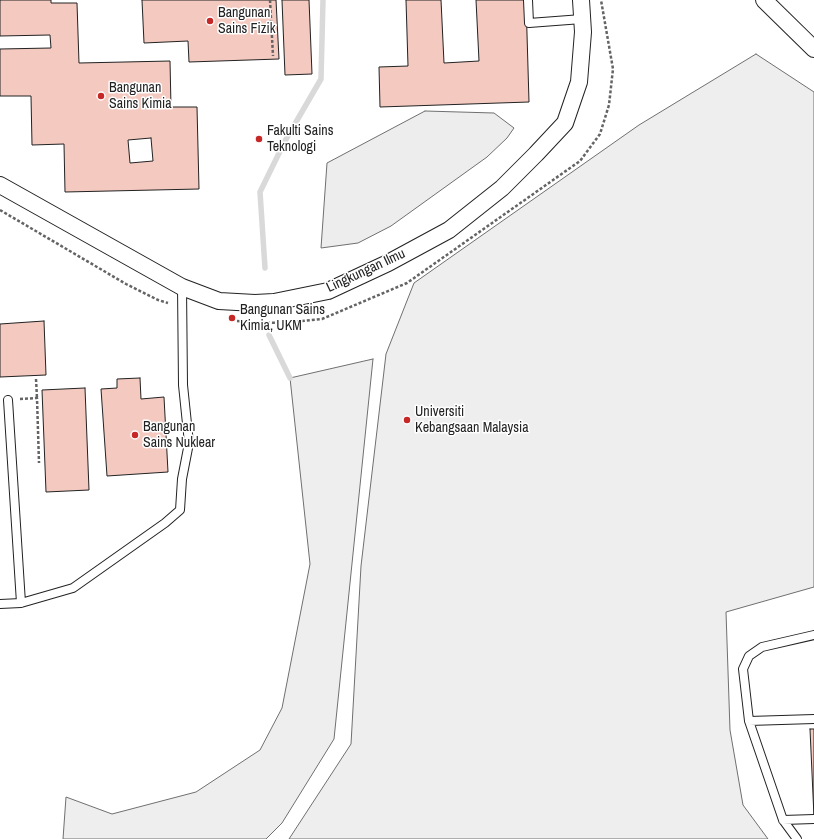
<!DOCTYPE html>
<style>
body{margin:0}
canvas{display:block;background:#fff}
</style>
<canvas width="814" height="839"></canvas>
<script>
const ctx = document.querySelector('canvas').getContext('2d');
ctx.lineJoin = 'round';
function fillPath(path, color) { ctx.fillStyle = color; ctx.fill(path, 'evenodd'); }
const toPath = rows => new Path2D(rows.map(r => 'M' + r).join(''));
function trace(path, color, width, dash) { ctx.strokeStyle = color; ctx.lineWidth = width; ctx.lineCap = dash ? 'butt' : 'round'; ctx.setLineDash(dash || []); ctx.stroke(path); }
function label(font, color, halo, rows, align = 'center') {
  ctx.font = font + ' "Archivo Narrow",sans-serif'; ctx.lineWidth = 3; ctx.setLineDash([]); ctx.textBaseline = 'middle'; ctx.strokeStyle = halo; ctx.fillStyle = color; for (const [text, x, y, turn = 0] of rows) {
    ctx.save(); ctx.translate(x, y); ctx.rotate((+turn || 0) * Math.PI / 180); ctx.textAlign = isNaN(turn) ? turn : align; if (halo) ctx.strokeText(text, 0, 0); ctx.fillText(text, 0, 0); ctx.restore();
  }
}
const green = toPath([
 [756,54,814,92,814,587,726,612,730,730,743,805,768,839,289,839,351,744,361,566,386,354,414,283,639,125,756,54],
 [373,359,334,739,282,823,266,839,63,839,66,797,112,814,196,792,260,750,282,708,310,564,290,378,373,359]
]);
fillPath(green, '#eee');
trace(green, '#6f6f6f', 1);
const parking = toPath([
 [425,111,494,113,514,128,507,138,487,157,391,226,358,243,321,248,327,163,425,111]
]);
fillPath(parking, '#ededed');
trace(parking, '#6f6f6f', 1);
trace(toPath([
 [265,268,260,192,285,141,321,79,323,0],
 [269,335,290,378]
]), '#d9d9d9', 5.5);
const building = toPath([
 [0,0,51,0,51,3,77,3,79,63,170,61,171,107,197,107,199,189,65,192,64,144,32,145,31,96,0,96,0,49,51,48,50,35,0,36,0,0],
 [151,138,153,161,130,163,128,140,151,138],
 [142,0,276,0,279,59,189,62,188,41,144,43,142,0],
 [282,0,309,0,312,74,285,75,282,0],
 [406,0,441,0,444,63,479,61,476,0,526,0,529,102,380,107,379,67,408,66,406,0],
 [44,321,46,375,0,377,0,324,44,321],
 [140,378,141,399,164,397,168,472,107,476,101,389,117,388,117,379,140,378],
 [85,388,89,490,46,492,42,390,85,388],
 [810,729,814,729,814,817,810,729]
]);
fillPath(building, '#f3c9c0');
trace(building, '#222', 1);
const lane = toPath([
 [528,0,529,23,582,19],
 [8,400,21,603,73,588,165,523,180,510,182,479,189,443,183,385,182,287],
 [0,604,21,603],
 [749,721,814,719],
 [783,820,814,819],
 [797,839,783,820,749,721,743,669,749,656,762,647,814,635]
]);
const street = toPath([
 [764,0,814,49],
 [0,185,182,287,219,301,255,303,274,302,328,291,388,263,449,230,502,188,536,154,565,123,579,82,583,32,581,0]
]);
trace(lane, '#222', 10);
trace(street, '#222', 18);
trace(toPath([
 [270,0,273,56],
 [0,210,126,284,158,300,168,303],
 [237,321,246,322,280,323,322,319,407,283,580,161,600,134,609,105,613,69,601,0],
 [36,379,37,398],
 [20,399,37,398,39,463]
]), '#646464', 2.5, [3, 2]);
trace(lane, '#fff', 8);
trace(street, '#fff', 16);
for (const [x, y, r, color] of [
 [210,21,4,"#c62828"],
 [101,96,4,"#c62828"],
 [259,139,4,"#c62828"],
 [232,318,4,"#c62828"],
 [407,420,4,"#c62828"],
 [135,435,4,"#c62828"]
]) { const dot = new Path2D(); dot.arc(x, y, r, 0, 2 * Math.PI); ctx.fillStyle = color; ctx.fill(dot); trace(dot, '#fff', 1.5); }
label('14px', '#222', '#fff', [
 ["Bangunan",218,13],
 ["Sains Fizik",218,29],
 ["Bangunan",109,88],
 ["Sains Kimia",109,104],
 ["Fakulti Sains",267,131],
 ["Teknologi",267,147],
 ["Bangunan Sains",240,310],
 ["Kimia, UKM",240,326],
 ["Universiti",415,412],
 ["Kebangsaan Malaysia",415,428],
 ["Bangunan",143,427],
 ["Sains Nuklear",143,443]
], 'left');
label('14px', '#222', '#fff', [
 ["Lingkungan Ilmu",366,271,-25]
]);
</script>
